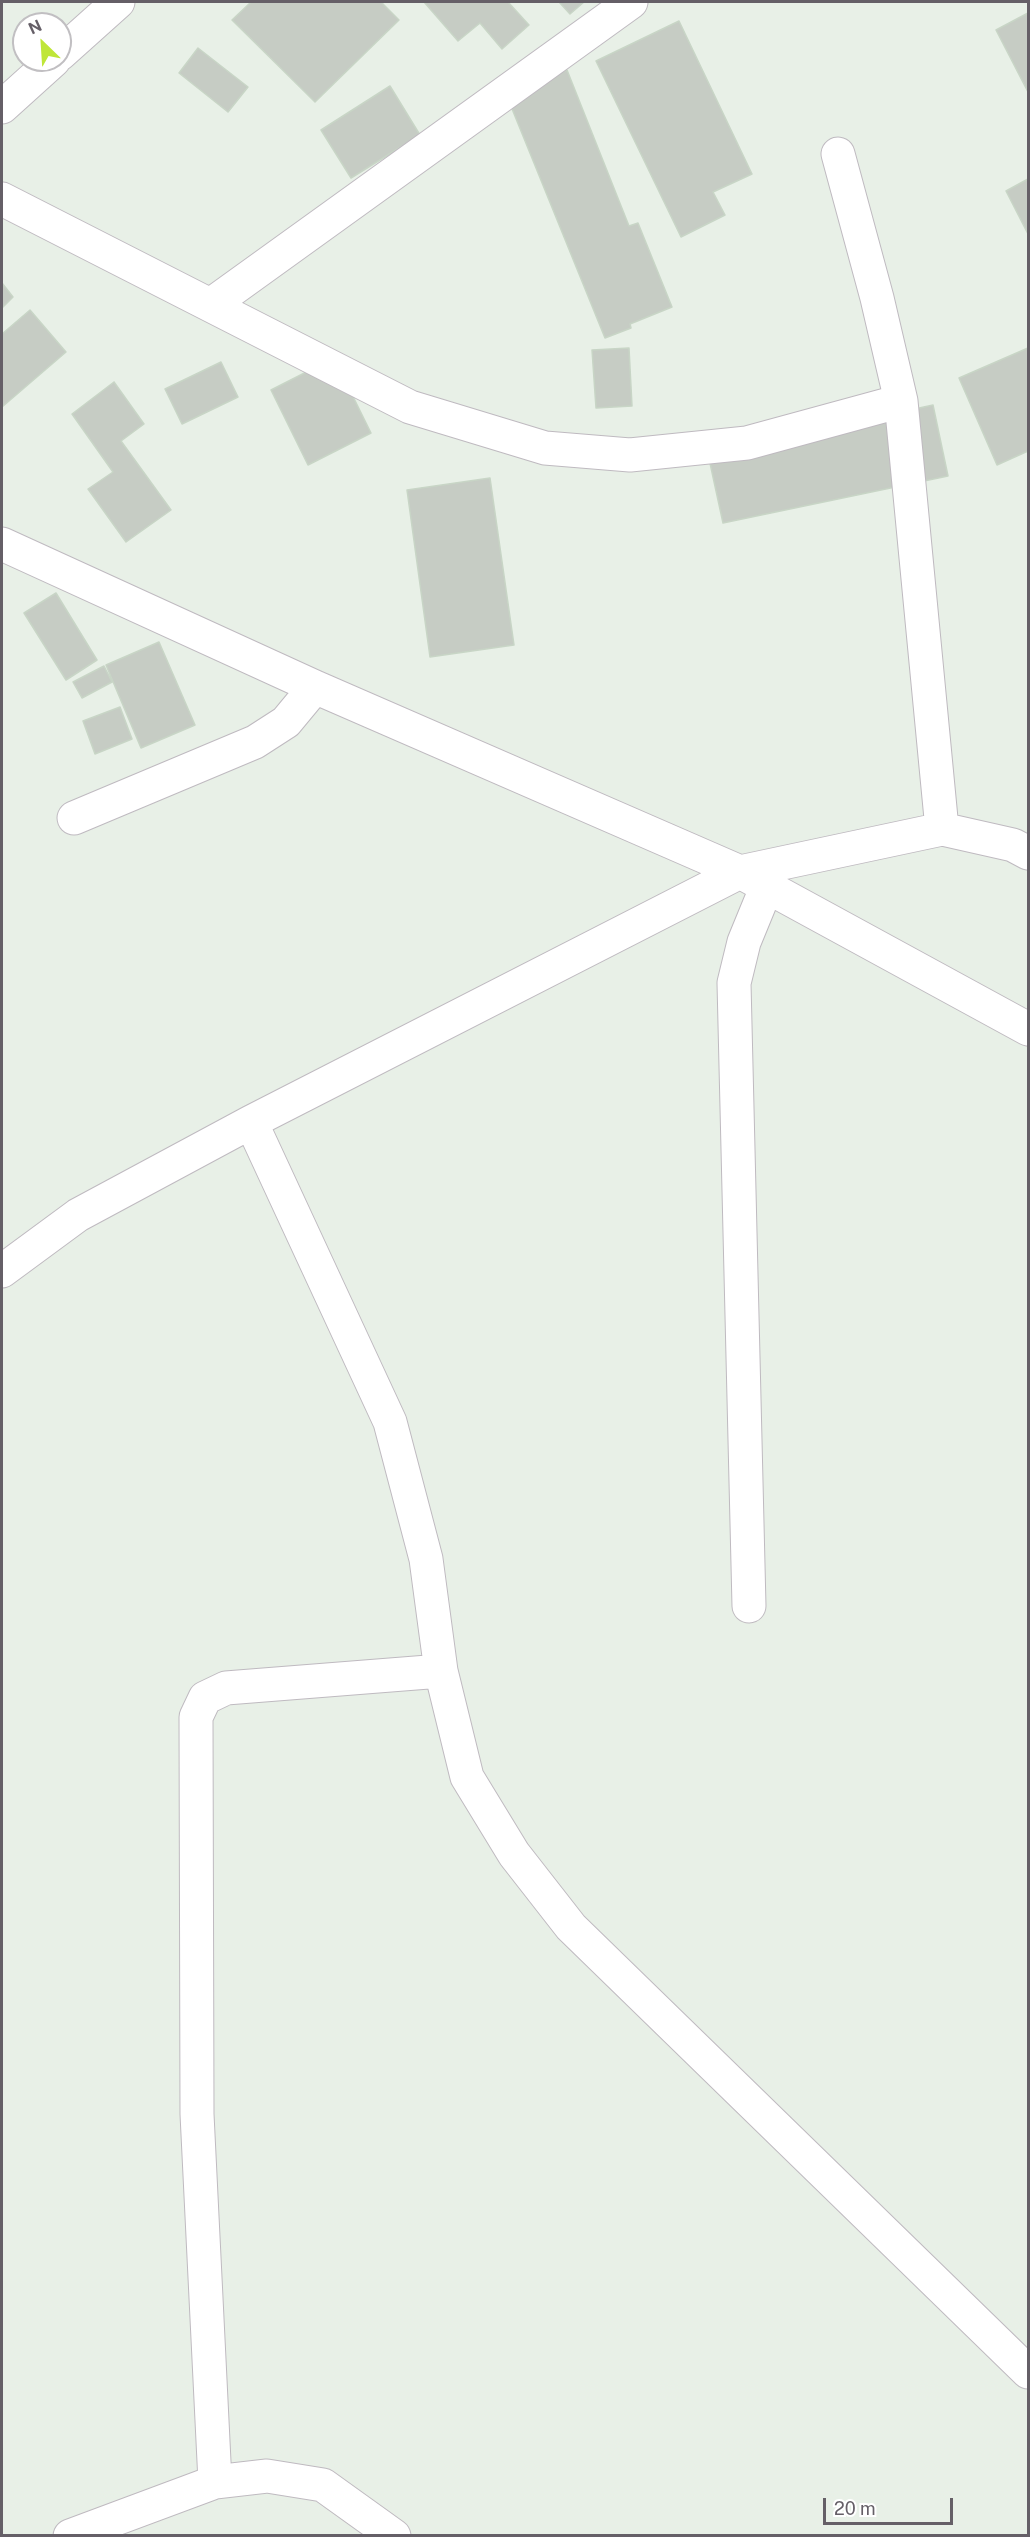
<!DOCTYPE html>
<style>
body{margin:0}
#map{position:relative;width:1030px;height:2537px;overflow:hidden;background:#e8f0e7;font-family:"Public Sans",sans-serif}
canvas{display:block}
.frame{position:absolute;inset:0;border:3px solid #655f67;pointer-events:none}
.north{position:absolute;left:12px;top:12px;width:60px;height:60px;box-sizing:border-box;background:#fff;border:2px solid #c1bfc2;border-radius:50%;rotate:335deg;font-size:16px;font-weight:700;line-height:24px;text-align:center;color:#655f67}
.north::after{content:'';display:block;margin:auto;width:21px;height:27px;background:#bfe638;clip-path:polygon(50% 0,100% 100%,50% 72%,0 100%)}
.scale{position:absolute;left:823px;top:2498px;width:130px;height:27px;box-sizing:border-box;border:3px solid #655f67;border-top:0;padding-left:8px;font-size:18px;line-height:21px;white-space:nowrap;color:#655f67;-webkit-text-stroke:4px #fff;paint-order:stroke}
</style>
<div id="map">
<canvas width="1030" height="2537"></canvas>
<div class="frame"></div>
<div class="north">N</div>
<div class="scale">20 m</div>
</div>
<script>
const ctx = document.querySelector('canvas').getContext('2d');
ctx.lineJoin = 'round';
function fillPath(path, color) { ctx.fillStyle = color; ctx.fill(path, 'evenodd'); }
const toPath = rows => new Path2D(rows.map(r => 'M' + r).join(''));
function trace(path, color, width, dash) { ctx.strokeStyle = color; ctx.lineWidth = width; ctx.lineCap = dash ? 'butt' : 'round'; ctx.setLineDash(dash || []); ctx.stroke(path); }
const building = toPath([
 [251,2,384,2,382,3,399,20,315,102,232,20,251,2],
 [424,2,508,2,529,25,502,49,480,23,458,41,424,2],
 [559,2,584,2,570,14,559,2],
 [1028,13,1028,92,996,30,1028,13],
 [679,21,752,174,713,192,725,215,681,237,596,61,679,21],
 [198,48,248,87,228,112,179,73,198,48],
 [567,70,629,226,638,223,672,307,630,324,631,328,605,338,506,94,567,70],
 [390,86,420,135,351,178,321,130,390,86],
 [1028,179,1028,234,1006,191,1028,179],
 [2,283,13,297,2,308,2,283],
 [30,310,66,352,2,407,2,334,30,310],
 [629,348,632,406,596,408,592,350,629,348],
 [1028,348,1028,451,997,465,959,378,1028,348],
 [334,358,371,433,308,465,271,390,334,358],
 [221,362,238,397,182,424,165,389,221,362],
 [114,382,144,424,121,441,171,510,126,542,88,489,113,472,72,414,114,382],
 [933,405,948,476,723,523,708,454,933,405],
 [490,478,514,645,430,657,407,490,490,478],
 [56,593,97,660,66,680,24,613,56,593],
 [159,642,195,725,141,748,106,665,159,642],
 [104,666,112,682,82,698,73,682,104,666],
 [120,707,132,739,95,754,83,721,120,707]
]);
fillPath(building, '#c6ccc4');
trace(building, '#c8d5c6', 1.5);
const minor = toPath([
 [60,54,118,2],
 [2,107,54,60],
 [838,154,877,298,901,401,942,829],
 [2,199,410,407,545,448,630,455,747,443,901,401],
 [212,304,631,2],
 [2,544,315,687,740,872,1028,1029],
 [74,818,255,742,286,722,315,687],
 [251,1122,390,1422,426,1559,441,1671,467,1777,514,1854,571,1927,1028,2372],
 [2,1271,78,1215,251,1122,740,872,942,829,1013,845,1028,853],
 [749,1606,734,983,744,942,767,886],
 [215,2482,197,2114,196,1717,205,1698,226,1688,441,1671],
 [70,2536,215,2482,267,2476,323,2485,394,2536]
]);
trace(minor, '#bfbac0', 35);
trace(minor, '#fff', 33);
</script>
